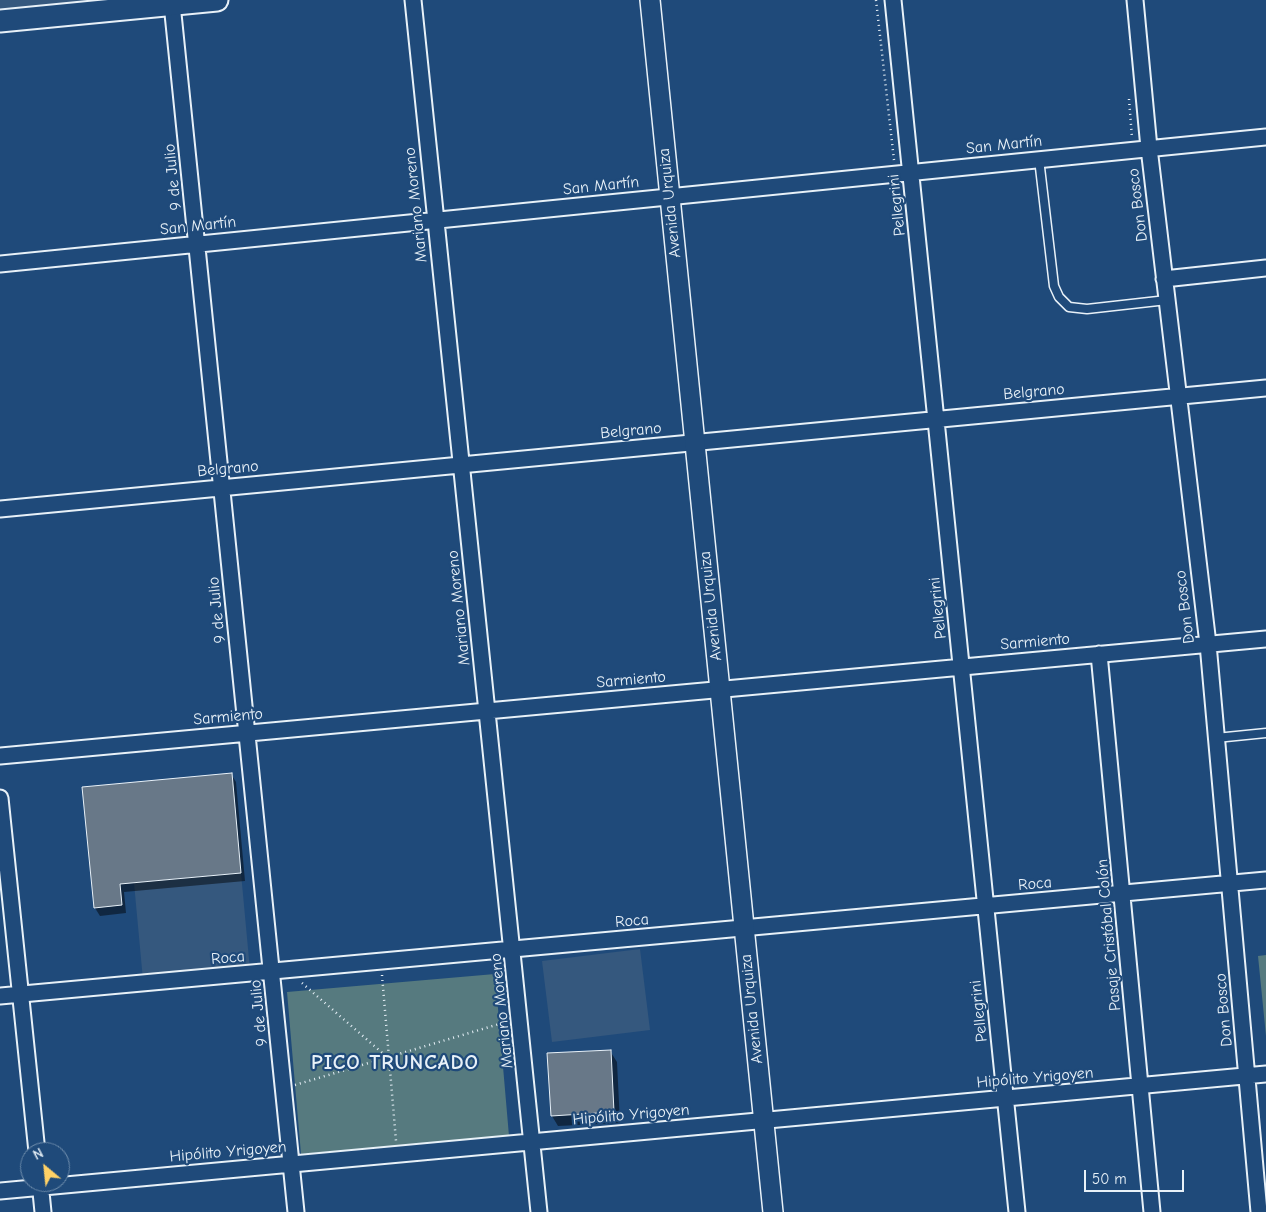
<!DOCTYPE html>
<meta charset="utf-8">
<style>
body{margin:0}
#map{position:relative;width:1266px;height:1212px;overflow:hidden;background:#1f4a7a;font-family:"Comic Neue",sans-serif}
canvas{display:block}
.north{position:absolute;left:20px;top:1142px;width:50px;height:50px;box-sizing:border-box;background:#1f4a7a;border:1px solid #6f8dac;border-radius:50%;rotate:332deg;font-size:14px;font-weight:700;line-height:20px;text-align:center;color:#e8f1f8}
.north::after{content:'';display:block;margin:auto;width:18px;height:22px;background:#ffd166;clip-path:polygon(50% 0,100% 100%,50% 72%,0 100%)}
.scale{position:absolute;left:1084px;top:1170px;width:100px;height:22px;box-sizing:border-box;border:2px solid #e8f1f8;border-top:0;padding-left:6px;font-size:15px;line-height:18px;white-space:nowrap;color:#e8f1f8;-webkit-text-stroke:4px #1f4a7a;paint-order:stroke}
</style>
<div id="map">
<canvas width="1266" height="1212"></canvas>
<div class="north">N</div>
<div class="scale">50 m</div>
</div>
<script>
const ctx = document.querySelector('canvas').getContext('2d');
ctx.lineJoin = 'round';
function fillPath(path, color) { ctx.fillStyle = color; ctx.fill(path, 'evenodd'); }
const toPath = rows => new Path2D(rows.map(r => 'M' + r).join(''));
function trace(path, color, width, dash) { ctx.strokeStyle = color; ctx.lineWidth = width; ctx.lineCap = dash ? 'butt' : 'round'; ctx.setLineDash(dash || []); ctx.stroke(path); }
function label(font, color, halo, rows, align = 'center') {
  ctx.font = font + ' "Comic Neue",sans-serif'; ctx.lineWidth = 4.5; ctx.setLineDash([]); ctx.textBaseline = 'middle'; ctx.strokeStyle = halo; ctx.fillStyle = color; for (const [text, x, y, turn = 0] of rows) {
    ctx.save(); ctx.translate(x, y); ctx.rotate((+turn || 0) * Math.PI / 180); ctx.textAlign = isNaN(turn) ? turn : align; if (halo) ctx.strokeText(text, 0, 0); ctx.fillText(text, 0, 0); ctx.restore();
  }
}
fillPath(toPath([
 [0,0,217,0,0,21],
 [241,873,250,970,143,980,134,883],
 [640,949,650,1030,552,1042,542,961]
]), '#35587e');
fillPath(toPath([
 [1266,955,1266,1036,1258,956],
 [495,974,509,1136,301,1154,287,992]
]), '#567a7f');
fillPath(toPath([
 [231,774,236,782,245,881,124,892,126,913,100,916,95,908],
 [610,1051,617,1062,620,1123,558,1126,552,1116]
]), '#0007');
const building = toPath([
 [232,773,241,873,120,884,122,905,94,908,82,787,232,773],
 [611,1050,614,1112,551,1116,547,1053,611,1050]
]);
fillPath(building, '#687888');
trace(building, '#e8f1f8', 1);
const service = toPath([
 [1039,159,1054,286,1059,297,1069,307,1087,309,1167,300],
 [1216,738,1266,733]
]);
const minor = toPath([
 [413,0,539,1212],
 [893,0,1017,1212],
 [1135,0,1149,148,1208,644,1259,1212],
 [172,4,296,1212],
 [0,264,1266,137],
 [1164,279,1266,268],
 [0,509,1266,388],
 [1099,654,1152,1212],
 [0,756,1266,639],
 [0,798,37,1152],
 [0,996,1266,880],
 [40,1182,43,1212],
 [0,1191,1266,1074]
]);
const tertiary = toPath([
 [650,0,773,1212]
]);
const secondary = toPath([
 [0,21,217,0]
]);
trace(service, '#e8f1f8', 11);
trace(minor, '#e8f1f8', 19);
trace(tertiary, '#e8f1f8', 22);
trace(secondary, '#e8f1f8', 25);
trace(toPath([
 [876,0,894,160],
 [1129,99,1132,138],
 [382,975,396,1141],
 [302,983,387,1057],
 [295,1085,506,1022]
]), '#e8f1f8', 2.5, [1, 4]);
trace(service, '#1f4a7a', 8);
trace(minor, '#1f4a7a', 15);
trace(tertiary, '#1f4a7a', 19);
trace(secondary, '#1f4a7a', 21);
label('16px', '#e8f1f8', '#1f4a7a', [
 ["San Martín",1004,145,-6],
 ["9 de Julio",173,177,-96],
 ["San Martín",601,186,-6],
 ["Avenida Urquiza",670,203,-96],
 ["Mariano Moreno",416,205,-96],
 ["Pellegrini",897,205,-96],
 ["Don Bosco",1138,205,-97],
 ["San Martín",198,226,-6],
 ["Belgrano",1034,392,-5],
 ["Belgrano",631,431,-5],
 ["Belgrano",228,469,-5],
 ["Avenida Urquiza",711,606,-96],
 ["Don Bosco",1185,607,-97],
 ["Mariano Moreno",459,608,-96],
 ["Pellegrini",938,608,-96],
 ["9 de Julio",217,610,-96],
 ["Sarmiento",1035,642,-5],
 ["Sarmiento",631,680,-5],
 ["Sarmiento",228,717,-5],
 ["Roca",1035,884,-5],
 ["Roca",632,921,-5],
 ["Pasaje Cristóbal Colón",1109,935,-95],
 ["Roca",228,958,-5],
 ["Avenida Urquiza",752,1009,-96],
 ["Don Bosco",1224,1010,-95],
 ["Mariano Moreno",502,1011,-96],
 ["Pellegrini",979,1011,-96],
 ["9 de Julio",259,1013,-96],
 ["Hipólito Yrigoyen",1035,1078,-5],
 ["Hipólito Yrigoyen",631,1115,-5],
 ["Hipólito Yrigoyen",228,1152,-5]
]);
ctx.letterSpacing = '1px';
label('bold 21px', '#e8f1f8', '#1f4a7a', [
 ["PICO TRUNCADO",395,1063]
]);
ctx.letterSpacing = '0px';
</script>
